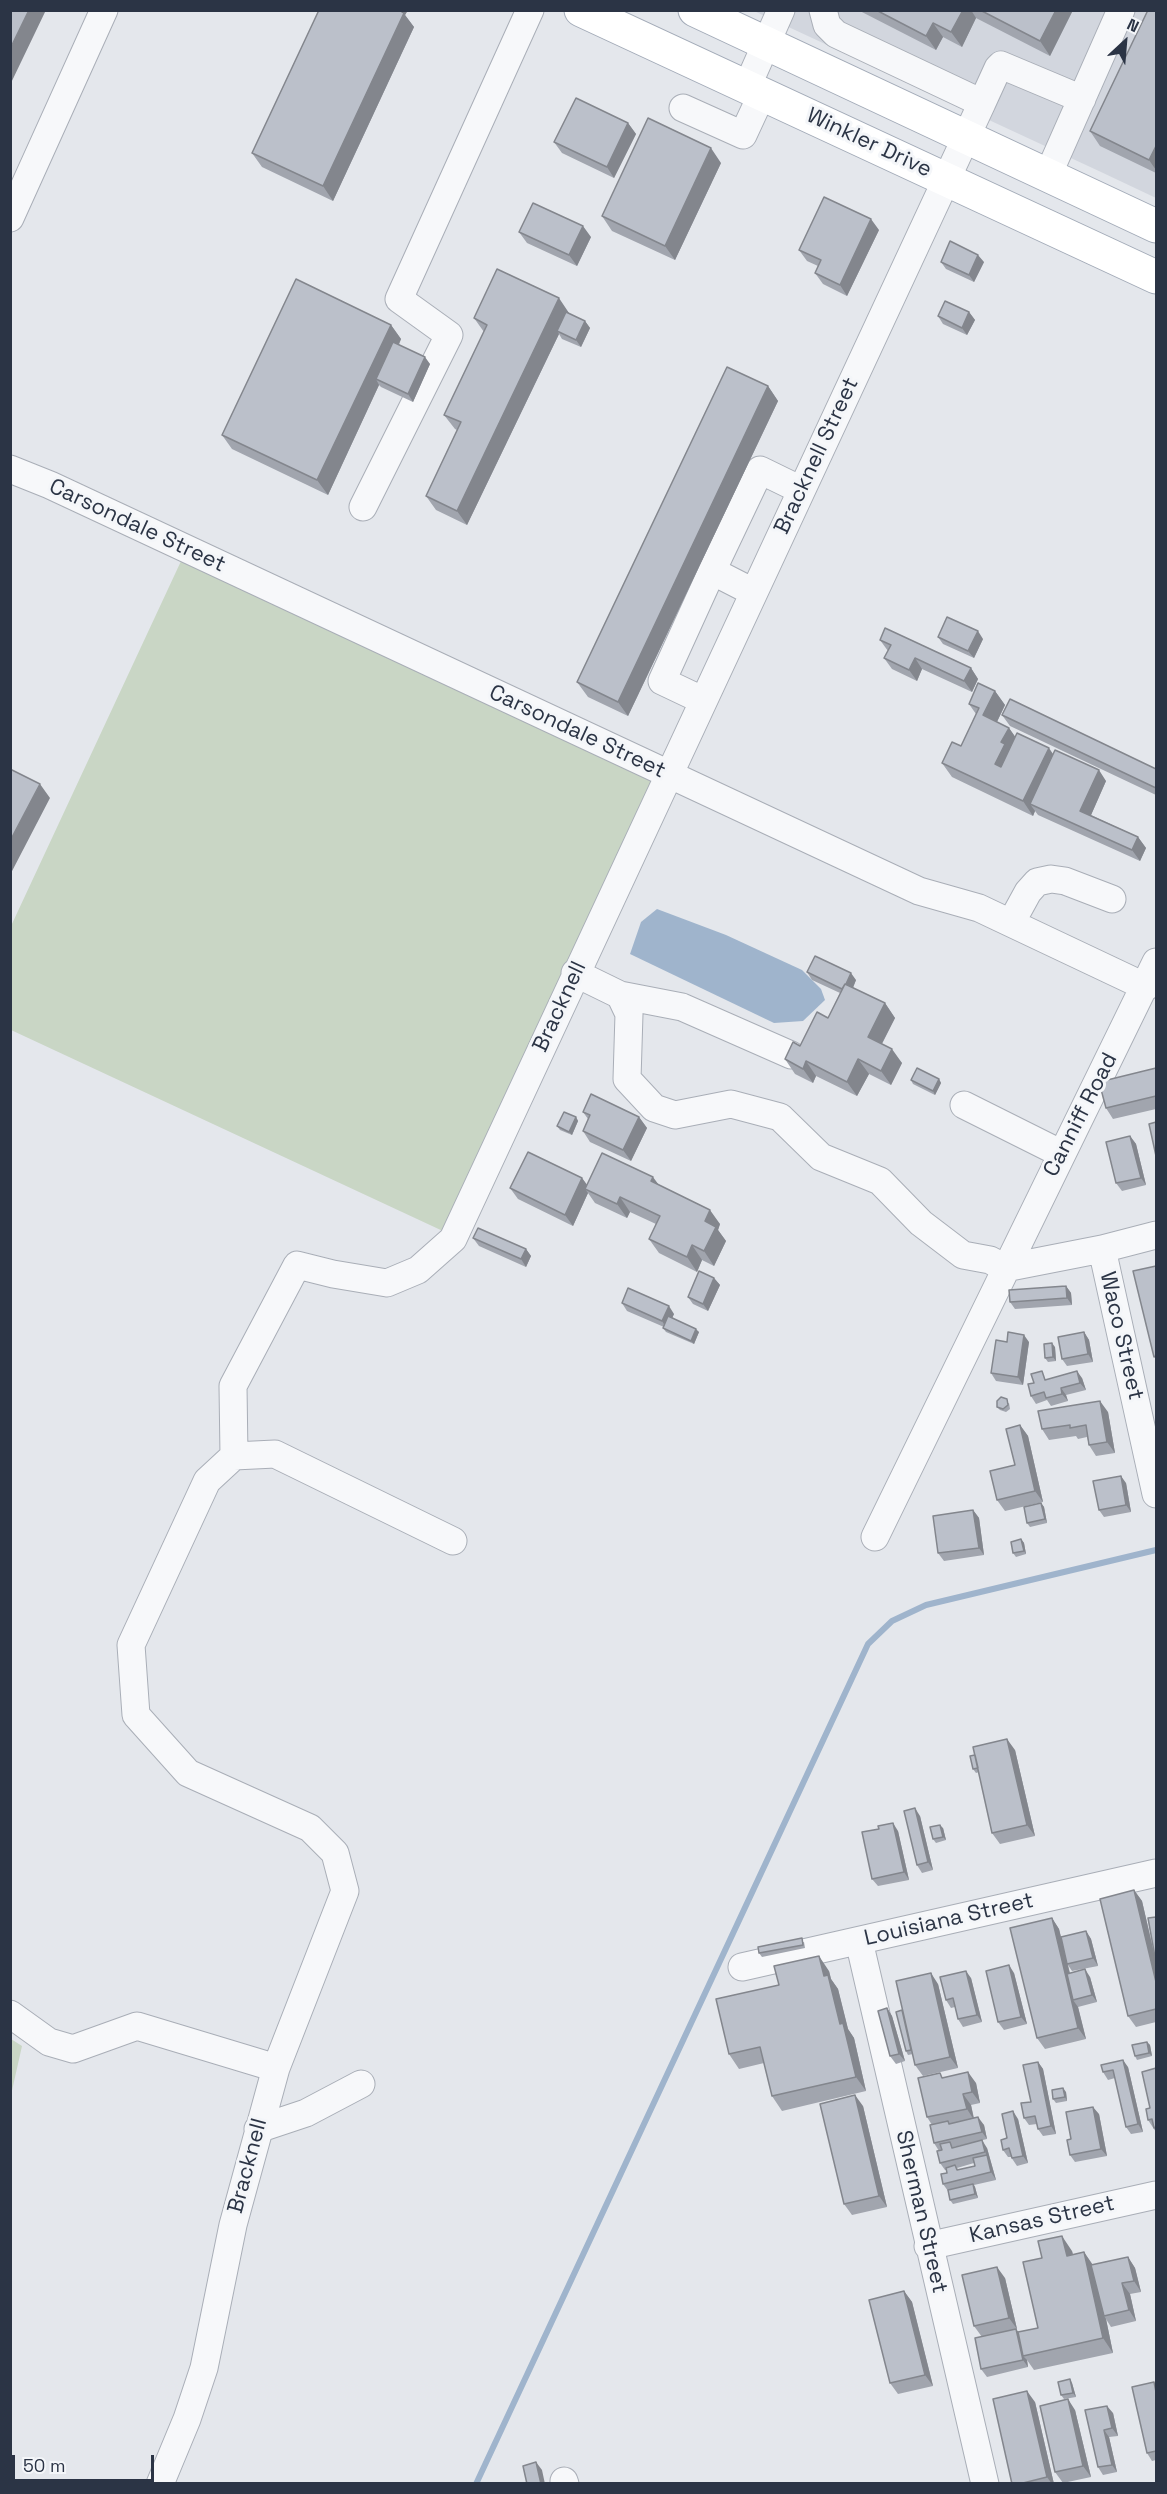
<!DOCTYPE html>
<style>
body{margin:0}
#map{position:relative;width:1167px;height:2494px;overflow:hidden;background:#e4e7ec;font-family:"Space Grotesk",sans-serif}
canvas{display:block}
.frame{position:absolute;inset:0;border:12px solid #2b3445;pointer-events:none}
.north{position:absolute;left:1095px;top:12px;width:60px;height:60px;-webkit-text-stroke:4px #f4f6f9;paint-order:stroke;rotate:26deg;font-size:16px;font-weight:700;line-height:24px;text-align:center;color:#2b3445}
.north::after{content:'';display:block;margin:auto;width:21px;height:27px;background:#2b3445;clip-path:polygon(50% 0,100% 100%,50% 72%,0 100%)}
.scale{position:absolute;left:12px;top:2455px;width:142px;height:27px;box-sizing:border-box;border:3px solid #2b3445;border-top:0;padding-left:8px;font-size:18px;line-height:21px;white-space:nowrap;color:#2b3445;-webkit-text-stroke:4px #f4f6f9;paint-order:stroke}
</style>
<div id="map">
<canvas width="1167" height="2494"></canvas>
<div class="frame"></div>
<div class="north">N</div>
<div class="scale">50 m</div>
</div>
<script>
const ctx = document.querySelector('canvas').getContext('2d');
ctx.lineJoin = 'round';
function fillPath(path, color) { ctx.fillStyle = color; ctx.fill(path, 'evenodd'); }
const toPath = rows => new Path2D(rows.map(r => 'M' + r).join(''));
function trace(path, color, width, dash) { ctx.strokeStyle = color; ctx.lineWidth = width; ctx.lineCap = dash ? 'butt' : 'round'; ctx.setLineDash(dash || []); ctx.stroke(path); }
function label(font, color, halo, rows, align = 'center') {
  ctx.font = font + ' "Space Grotesk",sans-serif'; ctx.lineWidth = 6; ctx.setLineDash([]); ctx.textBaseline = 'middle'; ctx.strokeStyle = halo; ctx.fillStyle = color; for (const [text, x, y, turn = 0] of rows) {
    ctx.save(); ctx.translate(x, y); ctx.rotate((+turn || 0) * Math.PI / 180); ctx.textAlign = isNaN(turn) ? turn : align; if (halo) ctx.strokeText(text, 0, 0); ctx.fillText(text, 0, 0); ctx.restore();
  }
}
fillPath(toPath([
 [754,11,1156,11,1156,198,1101,172]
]), '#d2d6de');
fillPath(toPath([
 [182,559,656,779,445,1232,11,1030,11,926],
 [11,2039,22,2046,11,2095]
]), '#c9d6c5');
fillPath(toPath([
 [657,909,726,935,802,970,821,989,825,1000,803,1021,774,1023,630,954,641,922]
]), '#9fb4cc');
trace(toPath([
 [476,2484,868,1644,892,1621,926,1605,1156,1550]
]), '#9fb4cc', 6);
const minor = toPath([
 [747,87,781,10],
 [982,103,998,68,1001,65,1082,99],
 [683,108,743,135,762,94],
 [1048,175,1121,10],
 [10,218,104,10],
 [10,469,50,485,919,891,979,908,1146,987],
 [363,507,449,335,399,299,530,10],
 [753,592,712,571,760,470,801,490],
 [702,700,662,681,712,571],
 [1011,923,1028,892,1037,882,1051,879,1065,881,1112,899],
 [575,973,620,995,629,1014,627,1079,654,1108,675,1115,731,1104,780,1117,821,1157,880,1181,921,1223,963,1255,990,1260,1005,1268],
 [620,995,682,1007,791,1055],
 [964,1105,1062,1154],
 [1102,1249,1156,1494],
 [1005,1268,1102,1249,1156,1235],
 [234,1456,275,1454,453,1541],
 [875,1537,1156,962],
 [859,1941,985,2484],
 [742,1967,1156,1873],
 [10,2014,49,2042,73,2049,137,2026,276,2068],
 [258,2129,306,2113,361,2084],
 [928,2246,1156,2195],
 [564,2481,565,2484],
 [160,2484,187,2419,204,2368,233,2225,276,2068,345,1891,335,1853,310,1828,188,1773,136,1715,131,1645,207,1481,234,1456,233,1386,297,1265,333,1274,387,1283,418,1270,453,1239,982,103,836,34,827,25,823,10]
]);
const major = toPath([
 [581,10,1156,277],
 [695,10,1156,226]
]);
trace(minor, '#a9aeb7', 29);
trace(major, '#a3abb8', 35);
trace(minor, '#f7f8fa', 27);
trace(major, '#fff', 33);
fillPath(toPath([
 [319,10,408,10,405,15,414,27,333,201,262,167,252,153],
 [858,10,1073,10,1050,56,976,18,962,47,943,37,936,50],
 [1156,10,1156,173,1100,146,1090,131],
 [628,123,636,134,614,178,562,153,554,142],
 [721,163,675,260,612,231,602,216],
 [879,230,847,296,823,284,815,273,818,266,807,261,799,250],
 [519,232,591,237,577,266,527,243],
 [941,262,984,262,974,282,946,269],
 [969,312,975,320,967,335,943,324,938,316],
 [569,313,568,314,585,321,590,328,581,347,562,339,559,334,467,525,436,510,426,496,457,430,455,429,444,415,484,332,474,318],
 [391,325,401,339,399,345,430,364,413,402,381,387,379,385,328,495,232,449,222,435],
 [768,386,778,401,628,716,588,697,577,682],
 [938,637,983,639,974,658,943,644],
 [880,640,971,668,978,679,972,692,922,669,917,681,892,669,884,658,888,651],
 [995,691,1005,705,997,722,1009,728,1015,737,1053,754,1106,781,1091,815,1138,837,1146,848,1140,861,1038,815,1035,811,1033,816,952,777,942,763,961,746,976,714,969,704],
 [1002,715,1156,769,1156,795,1010,726],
 [807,972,856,980,853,988,885,1003,895,1018,882,1044,902,1063,891,1085,869,1074,857,1096,816,1076,813,1083,795,1074,785,1059,800,1046,828,1018,840,993,812,980],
 [1156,1068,1156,1109,1113,1119,1106,1108],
 [939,1079,941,1083,935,1095,913,1084,911,1080],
 [583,1112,639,1117,647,1128,631,1161,590,1142,583,1131,588,1119],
 [576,1117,578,1121,572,1135,560,1130,557,1126],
 [1130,1136,1136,1144,1146,1185,1122,1191,1116,1183],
 [582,1178,587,1185,659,1185,720,1224,718,1230,726,1241,714,1266,702,1260,697,1272,659,1253,649,1239,656,1224,630,1212,627,1218,595,1203,588,1193,573,1226,518,1199,510,1188],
 [473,1238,526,1249,531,1256,526,1267,479,1246],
 [714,1278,720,1285,708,1311,693,1304,688,1297],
 [1066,1286,1071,1293,1072,1305,1015,1309,1010,1302],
 [622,1303,674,1314,672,1318,699,1332,694,1344,666,1332,663,1328,664,1327,627,1311],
 [1084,1332,1089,1340,1093,1362,1067,1366,1062,1359],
 [1007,1342,1029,1342,1023,1385,996,1381,991,1373],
 [1055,1347,1056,1361,1048,1362,1045,1358],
 [1082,1378,1086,1390,1066,1395,1068,1401,1051,1406,1047,1400,1036,1404,1031,1396],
 [1009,1403,1010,1409,1006,1412,1000,1410,997,1407],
 [1108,1412,1115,1453,1096,1456,1089,1445,1087,1437,1078,1439,1076,1436,1049,1440,1042,1429],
 [1020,1425,1028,1436,1043,1502,1005,1511,997,1500,1015,1465],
 [1126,1483,1131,1512,1104,1517,1099,1510],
 [1041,1503,1044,1507,1047,1523,1030,1527,1027,1523],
 [973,1510,979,1518,984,1555,944,1561,938,1553],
 [1021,1539,1024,1543,1026,1554,1016,1557,1013,1553],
 [1015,1750,1035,1836,1000,1844,992,1833,979,1772,976,1773,973,1769],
 [920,1816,933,1870,922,1873,917,1865],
 [943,1828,946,1840,936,1843,933,1839],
 [898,1831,909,1880,878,1886,872,1879],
 [1134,1890,1142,1901,1153,1948,1156,1917,1156,1959,1156,1958,1156,2022,1136,2027,1128,2016],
 [1052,1918,1059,1929,1061,1937,1086,1931,1091,1939,1098,1966,1072,1971,1068,1965,1070,1973,1090,1977,1097,2002,1078,2007,1086,2039,1045,2049,1037,2038],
 [804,1942,805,1948,762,1957,759,1953],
 [829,1971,831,1979,838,1989,848,2029,854,2038,866,2091,782,2111,772,2096,764,2063,739,2069,729,2054,779,1985],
 [1014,1973,1027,2024,1004,2030,998,2022],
 [971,1978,982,2022,963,2027,958,2019,955,2007,951,2008,946,2000],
 [938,1984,958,2068,923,2076,915,2065,913,2054,908,2055,906,2051,902,2010],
 [887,2008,892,2016,905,2061,896,2064,890,2056],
 [1147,2042,1150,2045,1152,2056,1137,2060,1135,2056],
 [1038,2062,1043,2069,1056,2134,1043,2136,1038,2129,1037,2124,1029,2125,1024,2118,1031,2102],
 [1101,2065,1128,2067,1143,2132,1131,2134,1126,2127,1115,2078,1108,2080,1103,2072],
 [1156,2068,1156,2132,1148,2120],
 [943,2078,976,2083,980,2103,971,2105,974,2118,984,2125,987,2139,954,2147,987,2148,996,2180,974,2185,975,2187,978,2198,953,2204,950,2200,948,2191,943,2184,947,2173,947,2170,945,2170,940,2163,939,2151,934,2143,932,2125,927,2117],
 [974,2163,975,2166,959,2170,957,2168],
 [1066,2092,1067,2101,1056,2103,1053,2099],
 [863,2106,887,2207,852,2215,844,2204],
 [1099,2114,1107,2156,1075,2162,1070,2155,1071,2139],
 [1018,2119,1028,2163,1017,2166,1011,2157,1008,2157,1003,2150,1007,2138],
 [1072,2251,1073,2255,1084,2252,1093,2265,1128,2257,1135,2268,1141,2292,1130,2294,1136,2321,1111,2327,1106,2319,1113,2353,1034,2370,1027,2360,1028,2367,987,2377,981,2369,982,2337,974,2326,1005,2278,1017,2329,999,2333,1016,2329,1018,2332,1038,2328],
 [904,2291,912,2302,933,2386,898,2394,890,2383],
 [1072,2383,1076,2397,1064,2399,1061,2395],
 [1156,2385,1156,2460,1152,2461,1147,2453],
 [1035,2402,1054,2484,1012,2484],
 [1075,2410,1091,2477,1063,2483,1055,2472],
 [1085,2410,1113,2413,1118,2436,1109,2437,1117,2472,1103,2475,1098,2467]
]), '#a1a5ae');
fillPath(toPath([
 [29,10,46,10,10,85,10,49],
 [394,10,408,10,405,15,414,27,333,201,323,186],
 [963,10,971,10,976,18,962,47,951,32],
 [1056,10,1073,10,1050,56,1040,41],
 [933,23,943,37,936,50,926,36],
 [628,123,636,134,614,178,607,167],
 [1156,146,1156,170,1149,160],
 [711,148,721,163,675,260,665,246],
 [871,219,879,230,847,296,840,285],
 [583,226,591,237,577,266,569,255],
 [978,255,984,262,974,282,969,275],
 [559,298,569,313,560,332,557,331,559,334,467,525,457,511],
 [969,312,975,320,967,335,962,328],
 [585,321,590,328,581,347,576,340],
 [391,325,401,339,381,382,376,379,379,385,328,495,317,480],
 [425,357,430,364,413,402,408,394],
 [768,386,778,401,628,716,618,702],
 [978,631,983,639,974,658,968,651],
 [915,658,922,669,917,681,909,670],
 [971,668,978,679,972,692,964,681],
 [995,691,1005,705,993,730,983,715],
 [1009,728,1019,742,1005,779,995,764,1001,742],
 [1049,748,1059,763,1030,804,1035,811,1033,816,1023,801],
 [1099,770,1106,781,1088,822,1080,811],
 [40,784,50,798,10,875,10,841],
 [1138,837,1146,848,1140,861,1132,850],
 [851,973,856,980,849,997,844,990],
 [885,1003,895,1018,878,1051,868,1037],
 [892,1049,902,1063,891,1085,881,1071],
 [858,1059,869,1074,857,1096,847,1082],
 [806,1061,816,1076,813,1083,803,1069],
 [939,1079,941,1083,935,1095,933,1091],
 [576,1117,578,1121,572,1135,569,1132],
 [639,1117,647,1128,631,1161,623,1150],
 [1130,1136,1136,1144,1146,1185,1141,1178],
 [653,1177,664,1192,651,1181],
 [582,1178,590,1189,585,1189,588,1193,573,1226,565,1215],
 [620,1197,630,1212,627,1218,617,1204],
 [710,1210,720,1224,718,1230,726,1241,714,1266,704,1251,705,1221],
 [692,1245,702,1260,697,1272,687,1257],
 [526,1249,531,1256,526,1267,521,1259],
 [714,1278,720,1285,708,1311,703,1304],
 [1066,1286,1071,1293,1072,1305,1067,1298],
 [669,1306,674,1314,667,1329,662,1321],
 [696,1329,699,1332,694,1344,691,1341],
 [1084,1332,1089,1340,1093,1362,1088,1354],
 [1024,1335,1029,1342,1023,1385,1018,1377],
 [1052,1343,1055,1347,1056,1361,1053,1357],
 [1077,1371,1082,1378,1086,1390,1080,1383],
 [1061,1388,1066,1395,1068,1401,1062,1394],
 [1100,1401,1108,1412,1115,1453,1107,1442],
 [1020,1425,1028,1436,1043,1502,1035,1491],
 [1121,1476,1126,1483,1131,1512,1126,1505],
 [1041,1503,1044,1507,1047,1523,1045,1519],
 [973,1510,979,1518,984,1555,979,1548],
 [1021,1539,1024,1543,1026,1554,1024,1551],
 [1007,1739,1015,1750,1035,1836,1027,1825],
 [915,1808,920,1816,933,1870,928,1862],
 [893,1823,898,1831,909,1880,904,1872],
 [940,1825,943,1828,946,1840,943,1837],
 [1134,1890,1142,1901,1156,1962,1156,1982],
 [1052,1918,1059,1929,1076,1999,1073,2000,1078,2007,1086,2039,1078,2028],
 [1086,1931,1091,1939,1098,1966,1093,1958],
 [819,1956,829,1971,831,1979,838,1989,848,2029,854,2038,866,2091,856,2077,824,1976],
 [1009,1965,1014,1973,1027,2024,1021,2017],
 [1085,1969,1090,1977,1097,2002,1092,1995],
 [966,1971,971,1978,982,2022,977,2015],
 [931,1973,938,1984,958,2068,950,2057],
 [887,2008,892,2016,905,2061,899,2054],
 [1147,2042,1150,2045,1152,2056,1149,2053],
 [1123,2060,1128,2067,1143,2132,1138,2124],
 [1038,2062,1043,2069,1056,2134,1051,2126],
 [968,2072,976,2083,980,2103,972,2092],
 [1063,2088,1066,2092,1067,2101,1065,2097],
 [963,2094,971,2105,974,2120,967,2109],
 [855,2095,863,2106,887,2207,879,2196],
 [1093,2107,1099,2114,1107,2156,1101,2149],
 [1013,2111,1018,2119,1028,2163,1023,2156],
 [978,2117,984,2125,987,2139,982,2132],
 [982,2140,987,2148,996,2180,991,2172],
 [973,2184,975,2187,978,2198,975,2194],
 [1062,2236,1072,2251,1077,2271,1067,2256],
 [1084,2252,1094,2267,1104,2316,1106,2319,1113,2353,1103,2338],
 [1128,2257,1135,2268,1141,2292,1134,2281],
 [997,2267,1005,2278,1017,2329,1009,2318],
 [1122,2283,1130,2294,1136,2321,1129,2310],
 [904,2291,912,2302,933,2386,925,2375],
 [1016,2329,1022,2337,1023,2356,1027,2360,1028,2367,1023,2360],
 [1070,2379,1072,2383,1076,2397,1073,2393],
 [1027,2391,1035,2402,1054,2484,1052,2484,1047,2477],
 [1068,2399,1075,2410,1091,2477,1083,2466],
 [1107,2406,1113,2413,1118,2436,1112,2428],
 [1104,2430,1109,2437,1117,2472,1112,2465],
 [536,2462,542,2470,545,2484,541,2484]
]), '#83868d');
const building = toPath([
 [10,10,29,10,10,49,10,10],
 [319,10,399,10,404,13,323,186,252,153,319,10],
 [876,10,963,10,951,32,933,23,926,36,876,10],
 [980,10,1056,10,1040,41,980,10],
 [1148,10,1156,10,1156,146,1149,160,1090,131,1148,10],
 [576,98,628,123,607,167,554,142,576,98],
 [648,118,711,148,665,246,602,216,648,118],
 [824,197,871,219,840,285,815,273,821,260,799,250,824,197],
 [533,203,583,226,569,255,519,232,533,203],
 [950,241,978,255,969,275,941,262,950,241],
 [497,269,559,298,457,511,426,496,461,422,444,415,487,325,474,318,497,269],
 [296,279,391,325,317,480,222,435,296,279],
 [945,301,969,312,962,328,938,316,945,301],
 [566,312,585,321,576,340,557,331,566,312],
 [393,342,425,357,408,394,376,379,393,342],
 [727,367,768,386,618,702,577,682,727,367],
 [947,617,978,631,968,651,938,637,947,617],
 [885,628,971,668,964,681,915,658,909,670,884,658,891,645,880,640,885,628],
 [978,683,995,691,983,715,1009,728,1001,742,1005,744,995,764,1001,767,1017,733,1049,748,1023,801,942,763,952,742,961,746,979,708,969,704,978,683],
 [1010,699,1156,769,1156,788,1002,715,1010,699],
 [1055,750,1099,770,1080,811,1138,837,1132,850,1030,804,1055,750],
 [10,769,40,784,10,841,10,769],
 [815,956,851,973,846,984,845,984,842,989,807,972,815,956],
 [845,984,885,1003,868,1037,892,1049,881,1071,858,1059,847,1082,806,1061,803,1069,785,1059,793,1042,800,1046,817,1012,828,1018,845,984],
 [917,1068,939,1079,933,1091,911,1080,917,1068],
 [1156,1068,1156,1096,1106,1108,1099,1082,1156,1068],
 [591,1094,639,1117,623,1150,583,1131,590,1115,583,1112,591,1094],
 [564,1112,576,1117,569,1132,557,1126,564,1112],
 [1156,1122,1156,1156,1149,1124,1156,1122],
 [1130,1136,1141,1178,1116,1183,1106,1142,1130,1136],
 [528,1152,582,1178,565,1215,510,1188,528,1152],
 [602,1153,653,1177,651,1181,710,1210,705,1221,716,1227,704,1251,692,1245,687,1257,649,1239,660,1216,620,1197,617,1204,585,1189,602,1153],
 [478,1228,526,1249,521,1259,473,1238,478,1228],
 [1156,1266,1156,1356,1154,1357,1133,1271,1156,1266],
 [699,1271,714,1278,703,1304,688,1297,699,1271],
 [1066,1286,1067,1298,1010,1302,1009,1290,1066,1286],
 [628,1288,669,1306,662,1321,622,1303,628,1288],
 [668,1316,696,1329,691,1341,663,1328,668,1316],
 [1008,1332,1024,1335,1018,1377,991,1373,996,1340,1007,1342,1008,1332],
 [1084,1332,1088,1354,1062,1359,1058,1337,1084,1332],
 [1052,1343,1053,1357,1045,1358,1044,1344,1052,1343],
 [1042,1371,1045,1380,1077,1371,1080,1383,1061,1388,1062,1394,1046,1398,1044,1392,1031,1396,1028,1384,1034,1383,1031,1374,1042,1371],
 [1001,1397,1007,1399,1008,1405,1003,1409,997,1407,997,1401,1001,1397],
 [1100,1401,1107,1442,1089,1445,1086,1425,1070,1428,1070,1425,1042,1429,1038,1411,1100,1401],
 [1020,1425,1035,1491,997,1500,990,1471,1015,1465,1006,1429,1020,1425],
 [1121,1476,1126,1505,1099,1510,1093,1481,1121,1476],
 [1041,1503,1045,1519,1027,1523,1024,1507,1041,1503],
 [973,1510,979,1548,938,1553,933,1516,973,1510],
 [1021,1539,1024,1551,1013,1553,1011,1542,1021,1539],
 [1007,1739,1027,1825,992,1833,973,1747,1007,1739],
 [975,1755,978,1768,973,1769,970,1756,975,1755],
 [915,1808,928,1862,917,1865,904,1811,915,1808],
 [893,1823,904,1872,872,1879,862,1832,879,1829,878,1826,893,1823],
 [940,1825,943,1837,933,1839,930,1827,940,1825],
 [1134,1890,1156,1982,1156,2009,1128,2016,1100,1899,1134,1890],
 [1156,1917,1156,1957,1155,1957,1148,1918,1156,1917],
 [1052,1918,1078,2028,1037,2038,1010,1928,1052,1918],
 [1086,1931,1093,1958,1067,1964,1061,1937,1086,1931],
 [802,1938,803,1945,759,1953,758,1947,802,1938],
 [819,1956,824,1976,828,1975,840,2024,843,2023,856,2077,772,2096,760,2047,729,2054,716,1999,779,1985,774,1966,819,1956],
 [1009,1965,1021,2017,998,2022,986,1971,1009,1965],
 [1085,1969,1092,1995,1073,2000,1067,1974,1085,1969],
 [966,1971,977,2015,958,2019,953,1998,946,2000,940,1977,966,1971],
 [931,1973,950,2057,915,2065,896,1981,931,1973],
 [887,2008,899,2054,890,2056,878,2011,887,2008],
 [902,2010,911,2050,906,2051,896,2012,902,2010],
 [1147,2042,1149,2053,1135,2056,1132,2045,1147,2042],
 [1123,2060,1138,2124,1126,2127,1113,2070,1103,2072,1101,2065,1123,2060],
 [1038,2062,1051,2126,1038,2129,1035,2116,1024,2118,1021,2103,1031,2102,1023,2065,1038,2062],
 [1156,2068,1156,2127,1154,2128,1152,2119,1148,2120,1146,2109,1150,2108,1142,2072,1156,2068],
 [968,2072,972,2092,963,2094,967,2109,927,2117,918,2078,940,2073,942,2078,968,2072],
 [1063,2088,1065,2097,1053,2099,1052,2090,1063,2088],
 [855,2095,879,2196,844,2204,820,2104,855,2095],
 [1093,2107,1101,2149,1070,2155,1067,2140,1071,2139,1066,2112,1093,2107],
 [1013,2111,1023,2156,1012,2158,1009,2148,1003,2150,1001,2140,1007,2138,1002,2114,1013,2111],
 [978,2117,982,2132,934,2143,930,2125,948,2121,949,2124,978,2117],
 [982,2140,985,2152,940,2163,937,2151,942,2150,940,2144,950,2142,952,2148,982,2140],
 [987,2155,991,2172,943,2184,941,2174,947,2173,946,2168,955,2165,957,2170,975,2166,973,2158,987,2155],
 [973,2184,975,2194,950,2200,948,2190,973,2184],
 [1062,2236,1067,2256,1084,2252,1103,2338,1023,2356,1018,2332,1038,2328,1023,2262,1042,2258,1038,2241,1062,2236],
 [1128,2257,1134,2281,1122,2283,1129,2310,1104,2316,1091,2265,1128,2257],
 [997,2267,1009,2318,974,2326,962,2275,997,2267],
 [904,2291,925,2375,890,2383,869,2300,904,2291],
 [1016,2329,1023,2360,981,2369,975,2338,1016,2329],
 [1070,2379,1073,2393,1061,2395,1058,2382,1070,2379],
 [1154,2382,1156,2392,1156,2451,1147,2453,1132,2387,1154,2382],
 [1027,2391,1047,2477,1019,2484,1012,2484,993,2399,1027,2391],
 [1068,2399,1083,2466,1055,2472,1040,2406,1068,2399],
 [1107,2406,1112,2428,1104,2430,1112,2465,1098,2467,1085,2410,1107,2406],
 [536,2462,541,2484,527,2484,523,2466,536,2462]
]);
fillPath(building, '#bbc0ca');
trace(building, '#83868d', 1.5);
label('22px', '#2b3445', '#f4f6f9', [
 ["Winkler Drive",869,143,25],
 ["Bracknell Street",817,456,-65],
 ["Carsondale Street",137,526,25],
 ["Carsondale Street",577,732,25],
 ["Bracknell",560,1007,-65],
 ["Canniff Road",1081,1115,-63],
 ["Waco Street",1121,1336,77],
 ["Louisiana Street",949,1920,-13],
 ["Bracknell",248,2166,-75],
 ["Sherman Street",921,2212,77],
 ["Kansas Street",1042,2220,-13]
]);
</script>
